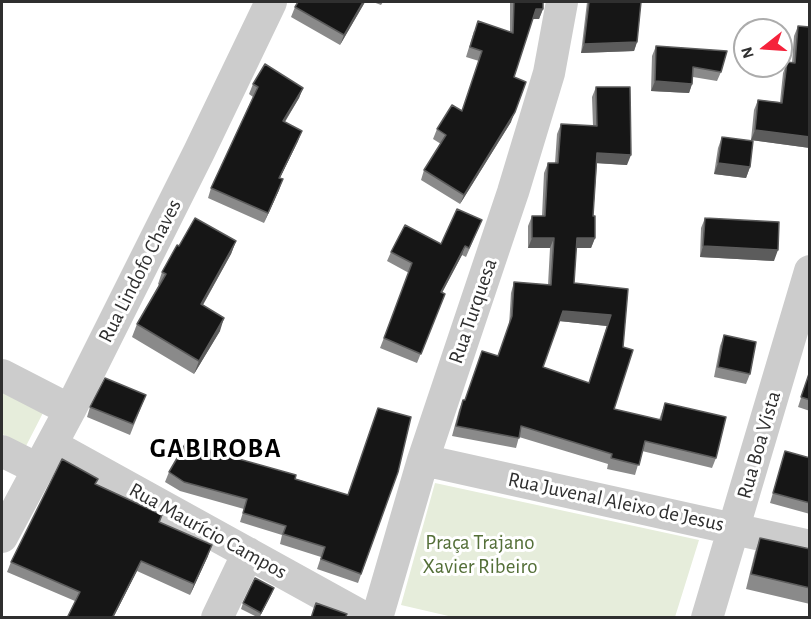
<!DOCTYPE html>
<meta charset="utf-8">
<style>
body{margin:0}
#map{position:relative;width:811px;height:619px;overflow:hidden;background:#fff;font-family:"Alegreya Sans",sans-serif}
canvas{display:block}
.frame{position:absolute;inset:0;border:3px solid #2f2f2f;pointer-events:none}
.north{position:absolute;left:733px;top:18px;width:60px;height:60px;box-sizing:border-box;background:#fff;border:2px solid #acacac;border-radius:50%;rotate:253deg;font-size:16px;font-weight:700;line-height:24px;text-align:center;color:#2f2f2f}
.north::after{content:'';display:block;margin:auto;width:21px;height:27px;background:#f5223b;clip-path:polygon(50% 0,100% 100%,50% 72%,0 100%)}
</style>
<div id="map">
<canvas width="811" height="619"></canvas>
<div class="frame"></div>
<div class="north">N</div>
</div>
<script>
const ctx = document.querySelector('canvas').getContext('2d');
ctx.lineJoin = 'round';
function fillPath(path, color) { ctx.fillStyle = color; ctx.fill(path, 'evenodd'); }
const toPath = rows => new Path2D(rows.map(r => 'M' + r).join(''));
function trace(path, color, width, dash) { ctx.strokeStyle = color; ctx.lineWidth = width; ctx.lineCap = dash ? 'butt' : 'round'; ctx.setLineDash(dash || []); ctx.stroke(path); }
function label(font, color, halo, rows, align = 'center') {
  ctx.font = font + ' "Alegreya Sans",sans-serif'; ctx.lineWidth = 6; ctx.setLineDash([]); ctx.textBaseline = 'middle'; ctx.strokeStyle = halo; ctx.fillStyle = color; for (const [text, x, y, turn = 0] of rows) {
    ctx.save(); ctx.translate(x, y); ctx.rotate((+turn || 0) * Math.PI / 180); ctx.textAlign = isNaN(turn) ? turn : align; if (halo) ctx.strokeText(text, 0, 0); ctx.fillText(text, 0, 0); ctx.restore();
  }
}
fillPath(toPath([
 [2,387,45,409,26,446,2,434],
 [435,483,699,540,675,617,457,618,401,605]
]), '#e6eddb');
trace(toPath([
 [2,375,70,410],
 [52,445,365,618],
 [2,451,38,469],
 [423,460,810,546],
 [2,537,70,410,199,152,271,2],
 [217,618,248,553],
 [377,618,423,460,513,192,549,73,562,2],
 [707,618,810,271]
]), '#ccc', 32);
fillPath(toPath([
 [365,2,340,45,291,17,295,7],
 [373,2,383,2,381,5],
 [510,2,543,2,543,9,539,19,532,19,514,77,511,122,460,204,421,180,424,170,441,144,433,139,437,129,462,111,479,61,466,57,474,31,510,32],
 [587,2,641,2,637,42,634,51,581,53],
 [798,26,810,148,751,140,754,110,758,100,780,102,783,73,787,62,792,63,794,36],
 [656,46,721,72,717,81,693,77,692,84,689,93,651,91,652,56],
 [253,84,303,88,299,98,285,122,298,141,280,178,279,190,264,223,208,198,211,188,253,97,249,94],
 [596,87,627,165,597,163,593,216,595,238,591,248,576,248,574,283,628,289,614,409,659,420,665,403,716,458,712,468,642,451,635,475,607,469,608,464,519,437,516,448,452,436,459,410,463,400,465,400,498,356,509,326,511,293,514,282,548,285,550,248,528,248,528,226,532,216,542,216,544,173,548,163,555,163,557,134,561,124,593,126,592,97],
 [559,321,607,326,589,383,543,367],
 [722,137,750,167,746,178,714,174,718,148],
 [705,218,774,261,700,257,701,228],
 [482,220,466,257,462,255,442,293,445,294,417,363,380,348,409,273,387,261,391,252,441,244],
 [236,241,231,254,203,305,220,331,194,374,132,337,137,324,159,285,158,284,162,272,179,246],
 [724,335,750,374,746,384,714,377,720,346],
 [810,370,810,411,798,407],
 [146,395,130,435,87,417,90,407],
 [196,447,347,495,398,472,358,583,317,569,321,557,280,544,282,535,240,522,244,509,180,491,165,482,169,472],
 [785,451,810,458,810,514,770,503],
 [96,484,162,515,160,522,208,556,190,595,137,571,113,618,67,618,75,601,7,572,11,562],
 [760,538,810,549,810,604,746,589,755,552],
 [272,593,259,618,241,609,243,603]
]), '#8a8a8a');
fillPath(toPath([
 [363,2,365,2,340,45,344,35],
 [536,9,543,9,539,19,532,19],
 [637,42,634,51,581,53,584,44],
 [655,81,692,84,689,93,651,91],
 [526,82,511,122,460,204,464,195],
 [303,88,299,98,279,131,283,121],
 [755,130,810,137,810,148,751,140],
 [302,131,298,141,275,188,279,178],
 [597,153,631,155,627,165,594,163],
 [718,163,750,167,746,178,714,174],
 [283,179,279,190,264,223,268,213],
 [532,238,554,238,550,248,528,248],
 [577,238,595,238,591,248,573,248],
 [236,241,231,254,196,317,201,304],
 [465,246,462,255,437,302,441,292],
 [703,246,778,250,774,261,700,257],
 [563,311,611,315,607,326,559,321],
 [224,318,220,331,194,374,199,361],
 [212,545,208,556,190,595,194,584],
 [141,561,137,571,113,618,112,618],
 [274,588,272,593,259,618,261,613]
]), '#5c5c5c');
const building = toPath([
 [298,2,363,2,344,35,295,7,298,2],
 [514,2,543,2,543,9,536,9,514,77,526,82,515,112,464,195,424,170,446,135,437,129,452,105,462,111,482,51,470,47,478,21,513,33,514,2],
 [589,2,641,2,637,42,584,44,589,2],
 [798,26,810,27,810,137,755,130,758,100,782,103,787,62,795,63,798,26],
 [656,46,727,51,721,72,693,67,692,84,655,81,656,46],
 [265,64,303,88,283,121,302,131,279,178,283,179,268,213,211,188,258,87,253,84,265,64],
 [596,87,630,87,631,155,597,153,593,216,595,216,595,238,577,238,574,283,628,289,623,347,633,350,614,409,661,420,665,403,726,417,716,458,645,441,639,465,611,458,612,454,521,426,519,438,456,426,463,400,465,400,482,351,498,356,512,316,514,282,551,285,554,238,532,238,532,216,545,216,548,163,558,163,561,124,597,126,596,87],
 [563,311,611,315,589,383,543,367,563,311],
 [722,137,753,141,750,167,718,163,722,137],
 [457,209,482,220,469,248,465,246,441,292,445,294,421,354,384,338,412,263,391,252,405,225,441,244,457,209],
 [195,218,236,241,201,304,224,318,199,361,137,324,166,274,162,272,177,245,179,246,195,218],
 [705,218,779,222,778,250,703,246,705,218],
 [724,335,756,342,750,374,718,367,724,335],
 [810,371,810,400,801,397,810,371],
 [105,378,146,395,133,424,90,407,105,378],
 [378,408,411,417,398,472,361,574,321,559,325,547,283,534,286,526,243,513,247,499,184,482,169,472,187,441,196,447,296,475,295,479,348,495,378,408],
 [785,451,810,458,810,503,773,493,785,451],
 [62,459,98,479,95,484,162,515,159,522,212,545,194,584,141,561,112,618,67,618,80,592,11,562,62,459],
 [760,538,810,549,810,588,751,574,760,538],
 [255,578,274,588,261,613,243,603,255,578],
 [316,603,347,614,345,618,311,618,316,603]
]);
fillPath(building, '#161616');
trace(building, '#5c5c5c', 1.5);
label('21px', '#2f2f2f', '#fff', [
 ["Rua Lindofo Chaves",140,271,-63],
 ["Rua Turquesa",473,311,-71],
 ["Rua Boa Vista",759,445,-74],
 ["Rua Juvenal Aleixo de Jesus",616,502,12],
 ["Rua Maurício Campos",208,531,29]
]);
label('21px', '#546f38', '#fff', [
 ["Praça Trajano",480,543],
 ["Xavier Ribeiro",480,567]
]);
ctx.letterSpacing = '1.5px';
label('bold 27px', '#000', '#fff', [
 ["GABIROBA",216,449]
]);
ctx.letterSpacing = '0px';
</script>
